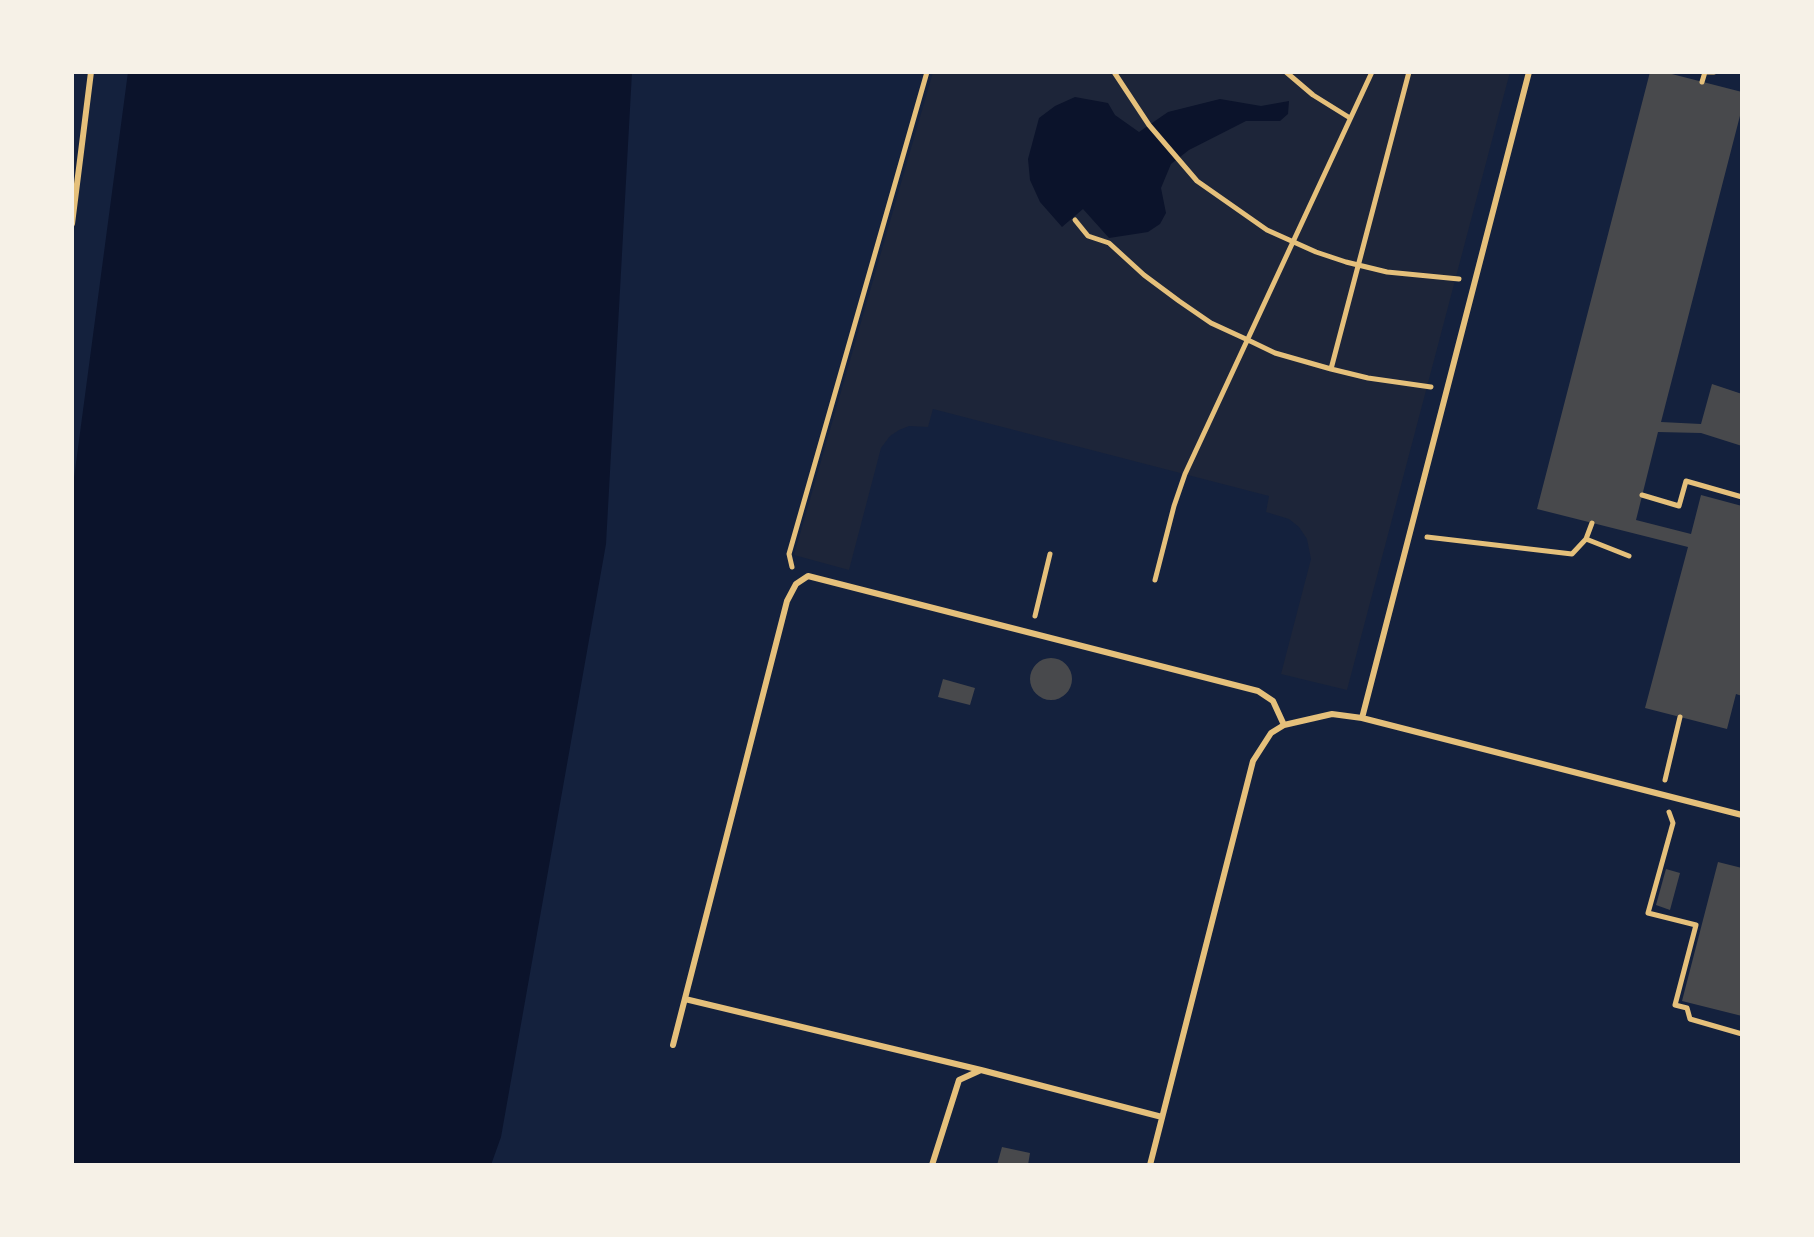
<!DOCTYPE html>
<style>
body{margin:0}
#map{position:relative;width:1814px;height:1237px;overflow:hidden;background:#14213d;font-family:"Public Sans",sans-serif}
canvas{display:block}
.frame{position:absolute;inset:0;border:74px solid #f6f1e7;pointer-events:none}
</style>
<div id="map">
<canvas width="1814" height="1237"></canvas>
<div class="frame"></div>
</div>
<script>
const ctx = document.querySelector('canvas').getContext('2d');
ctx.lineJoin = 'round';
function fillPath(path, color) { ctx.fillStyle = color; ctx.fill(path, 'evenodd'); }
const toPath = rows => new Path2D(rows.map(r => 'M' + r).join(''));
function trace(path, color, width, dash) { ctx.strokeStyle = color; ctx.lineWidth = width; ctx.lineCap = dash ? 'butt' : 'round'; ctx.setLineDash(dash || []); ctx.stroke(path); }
fillPath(toPath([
 [933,72,1510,72,1347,690,1281,674,1311,559,1307,539,1299,527,1289,519,1266,512,1269,496,933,409,928,427,909,426,899,430,890,436,881,448,849,570,794,555]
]), '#1d2539');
fillPath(toPath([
 [128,72,632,72,606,544,501,1137,491,1165,72,1165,72,493],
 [1075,97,1108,103,1115,115,1139,132,1168,112,1220,99,1261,106,1289,101,1288,114,1280,121,1246,121,1189,150,1171,164,1161,188,1166,213,1160,224,1148,232,1109,238,1083,209,1062,227,1040,202,1030,180,1028,159,1039,118,1055,106]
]), '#0b132b');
fillPath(toPath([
 [1650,72,1664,72,1742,92,1742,108,1661,422,1701,424,1712,384,1742,394,1742,446,1701,433,1658,432,1636,520,1691,534,1701,495,1742,506,1742,696,1736,694,1727,729,1645,708,1688,547,1537,509],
 '1030 679a21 21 0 1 1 42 0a21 21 0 1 1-42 0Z',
 [943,679,975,688,970,705,938,697],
 [1718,862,1742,868,1742,1016,1682,1001],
 [1666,869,1680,873,1670,910,1656,905],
 [1002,1147,1030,1153,1028,1165,997,1165]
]), '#48494c');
trace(toPath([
 [1114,72,1149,125,1197,181,1267,230,1316,252,1346,262,1387,272,1459,279],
 [1286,72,1313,95,1350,118],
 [1702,82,1705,72,1714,72],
 [1075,220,1088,236,1109,243,1144,275,1179,301,1211,323,1248,340,1275,353,1331,369,1368,378,1431,387],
 [1331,369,1409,72],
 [1642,495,1679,506,1686,481,1742,497],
 [1592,523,1586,539,1629,556],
 [1427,537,1572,554,1586,539],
 [792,567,789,554,927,72],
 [1155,580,1174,506,1185,474,1372,72],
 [1035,616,1050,554],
 [1665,780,1680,717],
 [1669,812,1673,823,1648,913,1696,925,1675,1005,1687,1008,1690,1019,1742,1034]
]), '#e5c07b', 5);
trace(toPath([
 [72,224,91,72],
 [1362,718,1529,72],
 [685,999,981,1070],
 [673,1045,787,601,796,584,808,576,1258,691,1273,701,1284,725],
 [932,1165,959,1080,981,1070,1162,1117],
 [1150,1165,1253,761,1271,733,1284,725,1332,714,1362,718,1742,815]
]), '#e5c07b', 6);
</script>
